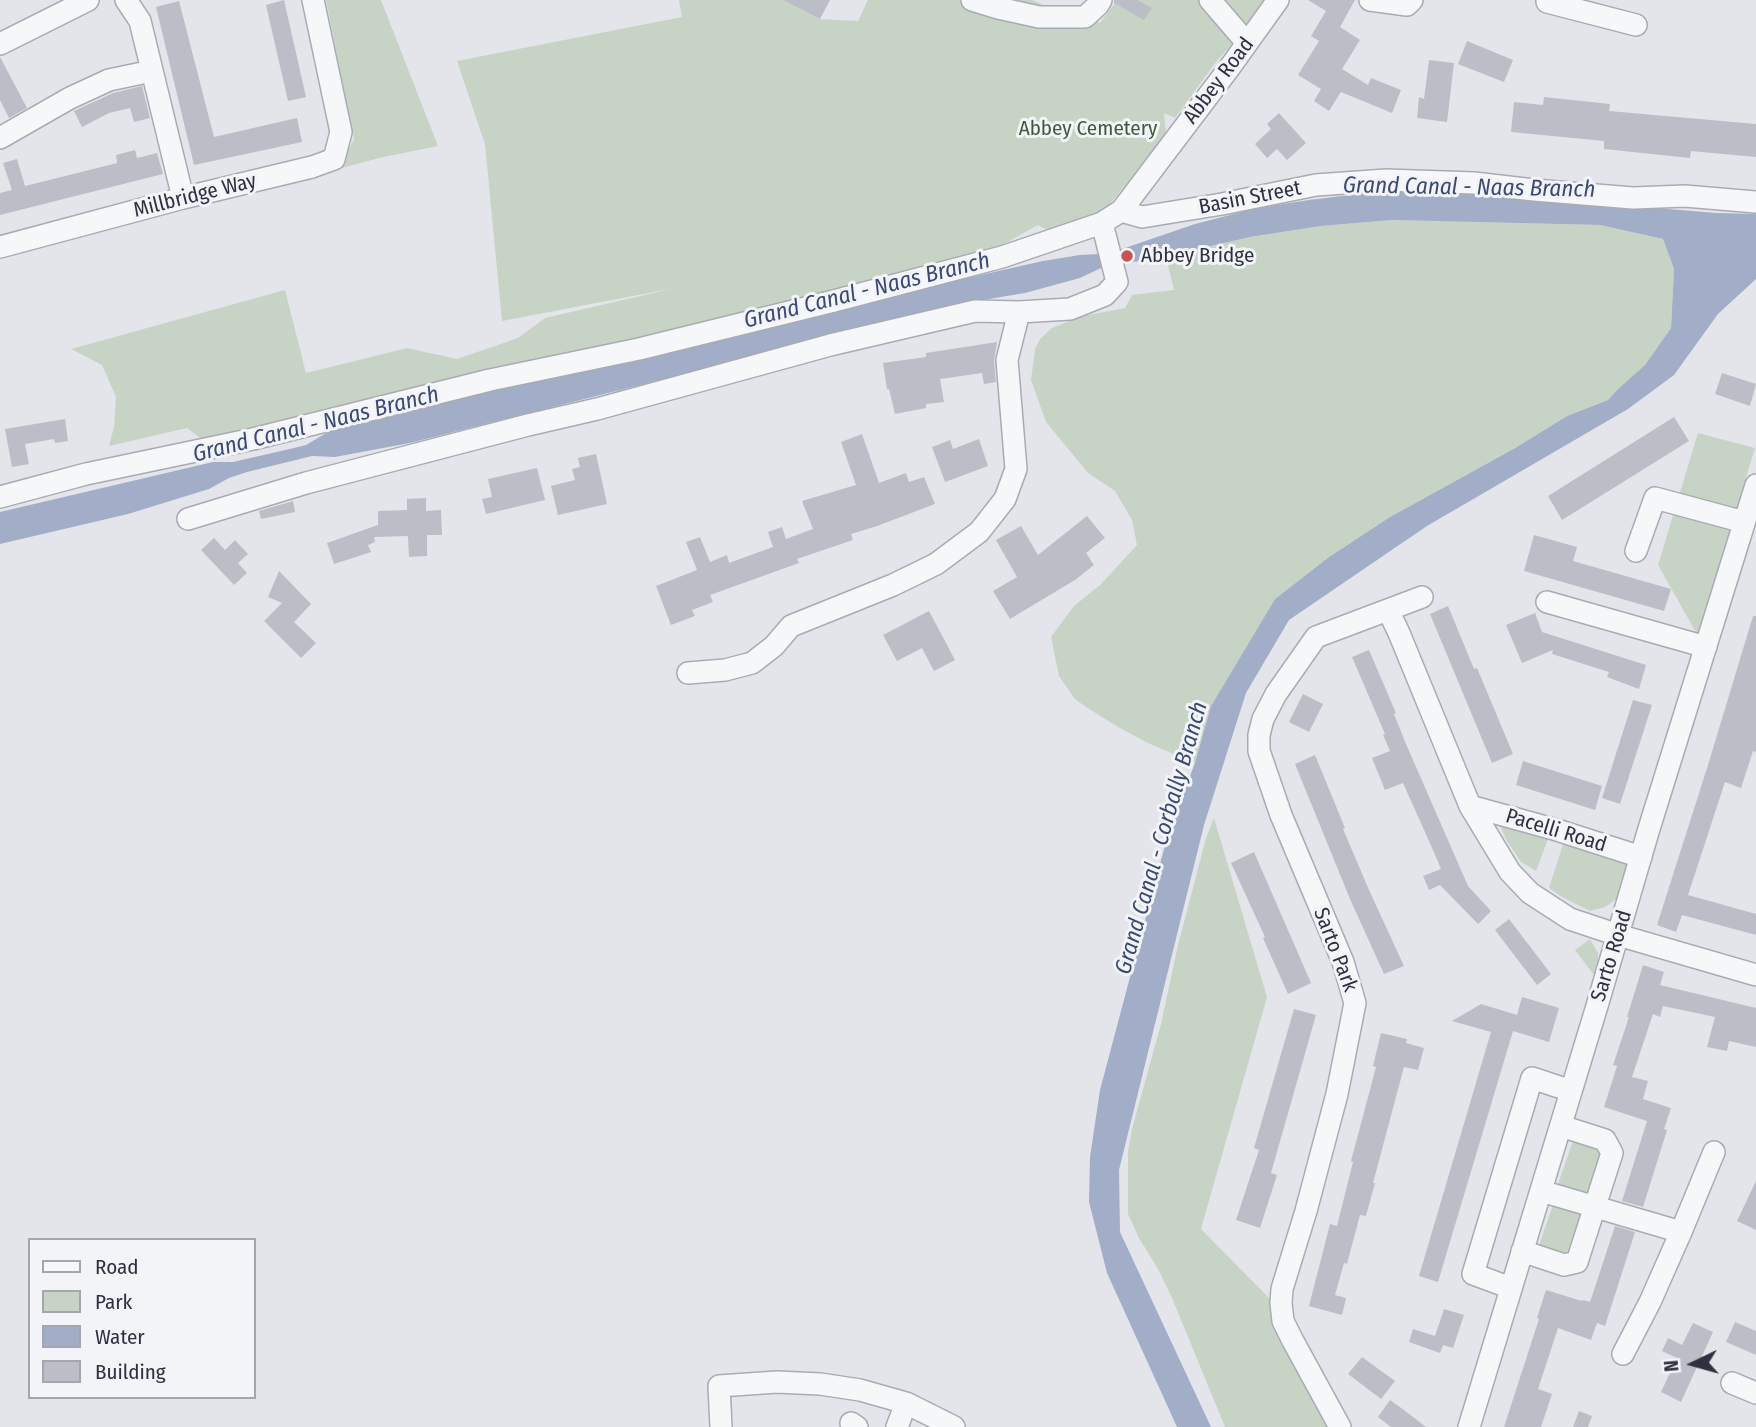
<!DOCTYPE html>
<style>
body{margin:0}
#map{position:relative;width:1756px;height:1427px;overflow:hidden;background:#e4e5ea;font-family:"Fira Sans Condensed",sans-serif}
canvas{display:block}
.legend{position:absolute;left:28px;top:1238px;width:228px;height:161px;box-sizing:border-box;background:#f3f4f8;border:2px solid #a4a6af;margin:0;padding:9px 12px;list-style:none;font-size:21px;color:#2d3141}
.legend li{display:flex;align-items:center;gap:14px;height:35px}
.legend b{width:35px;border:2px solid #a4a6af}
.north{position:absolute;left:1658px;top:1329px;width:70px;height:70px;-webkit-text-stroke:5px #f3f4f8;paint-order:stroke;rotate:265deg;font-size:19px;font-weight:700;line-height:28px;text-align:center;color:#2d3141}
.north::after{content:'';display:block;margin:auto;width:24px;height:32px;background:#2d3141;clip-path:polygon(50% 0,100% 100%,50% 72%,0 100%)}
</style>
<div id="map">
<canvas width="1756" height="1427"></canvas>
<ul class="legend">
<li><b style="height:9px;background:#f6f7f9"></b>Road</li>
<li><b style="height:19px;background:#c7d4c5"></b>Park</li>
<li><b style="height:19px;background:#a2aec7"></b>Water</li>
<li><b style="height:19px;background:#bbbec7"></b>Building</li>
</ul>
<div class="north">N</div>
</div>
<script>
const ctx = document.querySelector('canvas').getContext('2d');
ctx.lineJoin = 'round';
function fillPath(path, color) { ctx.fillStyle = color; ctx.fill(path, 'evenodd'); }
const toPath = rows => new Path2D(rows.map(r => 'M' + r).join(''));
function trace(path, color, width, dash) { ctx.strokeStyle = color; ctx.lineWidth = width; ctx.lineCap = dash ? 'butt' : 'round'; ctx.setLineDash(dash || []); ctx.stroke(path); }
function label(font, color, halo, rows, align = 'center') {
  ctx.font = font + ' "Fira Sans Condensed",sans-serif'; ctx.lineWidth = 6; ctx.setLineDash([]); ctx.textBaseline = 'middle'; ctx.strokeStyle = halo; ctx.fillStyle = color; for (const [text, x, y, turn = 0] of rows) {
    ctx.save(); ctx.translate(x, y); ctx.rotate((+turn || 0) * Math.PI / 180); ctx.textAlign = isNaN(turn) ? turn : align; if (halo) ctx.strokeText(text, 0, 0); ctx.fillText(text, 0, 0); ctx.restore();
  }
}
fillPath(toPath([
 [326,0,381,0,438,146,379,158,339,169,354,139],
 [679,0,783,0,820,19,858,21,868,0,1032,0,1050,8,1061,5,1100,23,1117,0,1270,0,1216,62,1175,118,1164,113,1166,134,1102,214,1049,231,1038,225,995,249,1000,264,204,441,187,428,109,446,114,427,116,397,102,365,71,349,285,290,306,373,407,348,457,359,518,338,545,318,675,288,502,321,485,144,457,61,682,17],
 [1392,220,1600,225,1663,239,1674,269,1671,328,1645,365,1608,400,1567,416,1518,446,1390,517,1329,557,1275,599,1211,706,1195,763,1148,743,1118,727,1086,707,1075,699,1059,676,1051,637,1074,606,1100,585,1137,545,1132,520,1115,491,1088,473,1046,422,1031,380,1035,349,1040,339,1052,328,1082,316,1125,308,1132,295,1174,290,1166,257,1250,237,1321,226],
 [1698,433,1755,448,1698,636,1658,565],
 [1214,818,1267,997,1201,1229,1272,1301,1332,1427,1225,1427,1172,1298,1158,1269,1139,1238,1128,1214,1128,1151,1132,1129,1161,1024,1178,945,1194,884,1206,838],
 [1498,822,1550,834,1536,871,1521,862,1507,841],
 [1565,838,1630,855,1618,898,1605,907,1590,911,1562,897,1549,888],
 [1590,939,1598,953,1598,967,1594,975,1575,950],
 [1575,1135,1603,1151,1591,1192,1586,1195,1557,1187],
 [1555,1199,1583,1214,1570,1255,1537,1251]
]), '#c7d4c5');
fillPath(toPath([
 [1375,192,1426,192,1500,195,1716,213,1756,214,1756,279,1718,314,1674,375,1628,409,1427,526,1289,620,1246,693,1204,825,1119,1170,1120,1232,1211,1427,1177,1427,1107,1273,1089,1202,1090,1157,1100,1090,1168,834,1195,763,1211,706,1275,599,1329,557,1390,517,1515,448,1567,416,1608,400,1616,391,1645,365,1671,328,1674,269,1663,239,1600,225,1392,220,1321,226,1250,237,1147,261,1125,262,1101,268,1080,278,1025,293,965,303,410,443,335,457,312,456,247,472,229,478,209,489,128,514,0,544,0,512,213,462,233,462,294,448,306,445,328,432,364,422,767,323,1043,261,1080,255,1098,254,1122,249,1195,224,1257,208,1309,200]
]), '#a2aec7');
fillPath(toPath([
 [284,0,306,97,288,101,266,5],
 [783,0,830,0,820,19],
 [1114,0,1137,0,1152,8,1144,20,1114,3],
 [1308,0,1355,0,1340,27,1360,40,1342,69,1368,85,1371,78,1401,90,1392,113,1341,92,1329,111,1314,101,1321,89,1298,75,1319,41,1311,36,1326,11],
 [179,1,214,137,297,118,302,142,194,165,156,7],
 [1467,41,1513,60,1504,82,1458,64],
 [0,57,27,108,9,118,0,100],
 [1429,60,1454,63,1447,122,1417,118,1419,97,1424,99],
 [142,86,150,118,134,122,130,108,109,113,82,127,74,111,113,93],
 [1544,97,1610,104,1609,111,1756,124,1756,157,1691,151,1690,158,1604,149,1604,141,1511,132,1514,102,1543,105],
 [1279,113,1306,143,1287,160,1277,149,1267,158,1255,144,1271,129,1267,124],
 [135,150,137,158,157,153,163,174,0,215,0,193,12,190,3,163,17,159,25,186,117,163,116,155],
 [997,342,994,361,996,382,984,384,982,373,940,379,944,402,926,404,926,408,895,414,889,389,887,389,883,363,926,357,926,353],
 [1722,373,1756,384,1750,406,1715,394],
 [1674,417,1689,441,1562,520,1548,496],
 [65,419,68,441,55,443,54,439,25,444,29,464,12,467,5,429],
 [862,434,879,483,906,473,909,482,924,477,935,504,877,526,851,534,853,540,797,559,799,563,710,595,713,602,692,610,695,616,671,625,656,586,697,570,686,542,700,537,710,562,727,555,729,563,773,547,768,532,782,527,786,539,813,529,802,501,856,485,841,442],
 [979,439,988,466,945,482,932,447,950,440,953,449],
 [596,454,607,504,558,515,551,486,575,480,572,469,580,467,578,458],
 [537,468,545,500,486,514,482,499,492,497,488,479],
 [426,498,426,511,441,510,442,535,427,535,427,556,409,557,408,536,374,537,375,542,368,545,371,552,334,564,327,543,378,525,378,511,407,510,407,499],
 [293,501,295,512,261,519,259,511],
 [1087,516,1105,538,1086,553,1094,565,1075,580,1010,619,993,591,1017,577,996,540,1021,526,1038,555],
 [1534,535,1577,547,1573,561,1671,589,1664,611,1524,571],
 [214,538,225,550,235,540,248,554,238,563,247,573,234,585,201,550],
 [279,571,311,604,294,622,316,643,301,658,264,621,282,603,268,597],
 [1448,606,1474,669,1477,668,1513,754,1492,763,1430,614],
 [929,611,955,660,934,671,922,648,897,661,883,635],
 [1535,613,1542,632,1646,665,1639,689,1607,677,1609,672,1552,654,1553,650,1522,663,1506,625],
 [1753,616,1756,616,1756,752,1753,751,1741,788,1725,782,1688,895,1756,914,1756,935,1682,915,1676,932,1657,925,1708,765],
 [1369,650,1396,713,1394,714,1406,744,1468,886,1491,911,1478,924,1440,885,1429,890,1423,876,1441,869,1433,850,1403,783,1385,790,1372,758,1390,751,1383,735,1385,734,1352,657],
 [1303,694,1323,704,1309,732,1289,722],
 [1633,700,1652,705,1620,804,1602,798],
 [1315,755,1345,828,1343,829,1369,890,1404,966,1384,974,1350,899,1295,764],
 [1523,761,1602,786,1595,810,1516,785],
 [1254,852,1311,983,1288,994,1263,938,1265,937,1231,863],
 [1509,919,1551,974,1537,985,1495,930],
 [1643,965,1664,972,1660,985,1756,1008,1756,1047,1729,1041,1727,1051,1707,1047,1715,1017,1663,1006,1660,1017,1653,1014,1632,1077,1648,1081,1643,1099,1671,1108,1664,1129,1667,1130,1643,1207,1622,1201,1647,1121,1604,1107,1617,1066,1613,1065,1629,1017,1627,1017],
 [1522,997,1559,1008,1549,1042,1513,1031,1438,1282,1419,1276,1491,1032,1452,1021,1481,1004,1517,1015],
 [1294,1009,1316,1015,1271,1173,1277,1175,1260,1228,1236,1220,1259,1150,1254,1148],
 [1381,1033,1407,1039,1406,1043,1424,1048,1418,1070,1404,1067,1373,1183,1375,1183,1366,1216,1360,1215,1347,1264,1344,1263,1335,1295,1346,1298,1342,1315,1309,1306,1330,1224,1337,1226,1353,1162,1351,1161,1376,1067,1373,1066],
 [1756,1181,1756,1230,1737,1221],
 [1615,1226,1635,1232,1605,1326,1597,1323,1591,1340,1558,1328,1538,1389,1552,1394,1541,1427,1504,1427,1539,1319,1537,1318,1546,1290,1582,1301,1583,1300,1590,1302],
 [1444,1309,1464,1315,1453,1348,1443,1345,1440,1353,1409,1342,1413,1329,1435,1336],
 [1735,1322,1756,1331,1756,1355,1726,1342],
 [1693,1323,1713,1332,1681,1402,1661,1392,1677,1358,1662,1351,1668,1338,1682,1345],
 [1362,1357,1395,1381,1381,1399,1348,1374],
 [1390,1400,1404,1410,1426,1427,1391,1427,1378,1417],
 [1579,1411,1592,1416,1588,1427,1573,1427]
]), '#bbbec7');
const minor = toPath([
 [126,0,140,21,183,198],
 [972,0,998,8,1039,17,1085,17,1098,5,1101,0],
 [1210,0,1247,43],
 [1370,0,1407,5,1412,0],
 [1547,0,1547,2,1636,25],
 [0,44,88,0],
 [0,138,70,98,109,80,152,71],
 [1121,211,1142,217,1222,204,1316,185,1386,180,1474,183,1534,190,1633,198,1685,196,1756,202],
 [0,247,183,198,312,167,334,159,341,132,313,0],
 [0,497,86,474,253,439,490,380,639,349,834,301,1002,257,1102,223,1121,211,1230,67,1278,0],
 [188,519,306,483,528,425,597,409,830,345,975,311,1019,312,1070,309,1105,295,1117,282,1102,223],
 [1636,551,1655,498,1744,522],
 [1547,602,1706,647],
 [1388,610,1399,633,1470,806,1510,872,1530,893,1570,919,1618,935,1756,975],
 [688,673,725,670,752,663,774,646,791,626,893,585,936,564,979,532,1005,499,1016,469,1007,360,1019,312],
 [1470,806,1557,830,1641,857],
 [1541,1191,1681,1232],
 [1522,1251,1564,1265,1577,1262,1612,1153,1605,1140,1561,1126],
 [1511,1288,1473,1274,1532,1078,1571,1091],
 [1623,1354,1650,1302,1681,1232,1714,1152],
 [1732,1383,1756,1393],
 [851,1423,857,1427],
 [721,1427,719,1386,777,1382,820,1384,860,1390,906,1403,954,1427],
 [897,1427,906,1403],
 [1340,1427,1293,1341,1283,1321,1281,1303,1282,1289,1306,1211,1337,1094,1355,1003,1343,962,1281,815,1259,751,1259,735,1263,719,1276,694,1316,637,1422,597],
 [1469,1427,1597,1006,1648,832,1756,485]
]);
trace(minor, '#a9abb4', 24);
trace(minor, '#f6f7f9', 21);
for (const [x, y, r, color] of [
 [1127,256,7,"#c45554"]
]) { const dot = new Path2D(); dot.arc(x, y, r, 0, 2 * Math.PI); ctx.fillStyle = color; ctx.fill(dot); trace(dot, '#f3f4f8', 2.5); }
label('21px', '#2d3141', '#f3f4f8', [
 ["Abbey Road",1219,81,-53],
 ["Millbridge Way",195,196,-14],
 ["Basin Street",1250,198,-11],
 ["Pacelli Road",1556,831,17],
 ["Sarto Park",1335,950,69],
 ["Sarto Road",1612,956,-73]
]);
label('21px', '#3c5c3b', '#f3f4f8', [
 ["Abbey Cemetery",1088,129]
]);
label('21px', '#2d3141', '#f3f4f8', [
 ["Abbey Bridge",1141,256]
], 'left');
label('italic 23px', '#3a4a72', '#f3f4f8', [
 ["Grand Canal - Naas Branch",1469,188,1],
 ["Grand Canal - Naas Branch",867,291,-14],
 ["Grand Canal - Naas Branch",316,425,-14],
 ["Grand Canal - Corbally Branch",1162,838,-74]
]);
</script>
